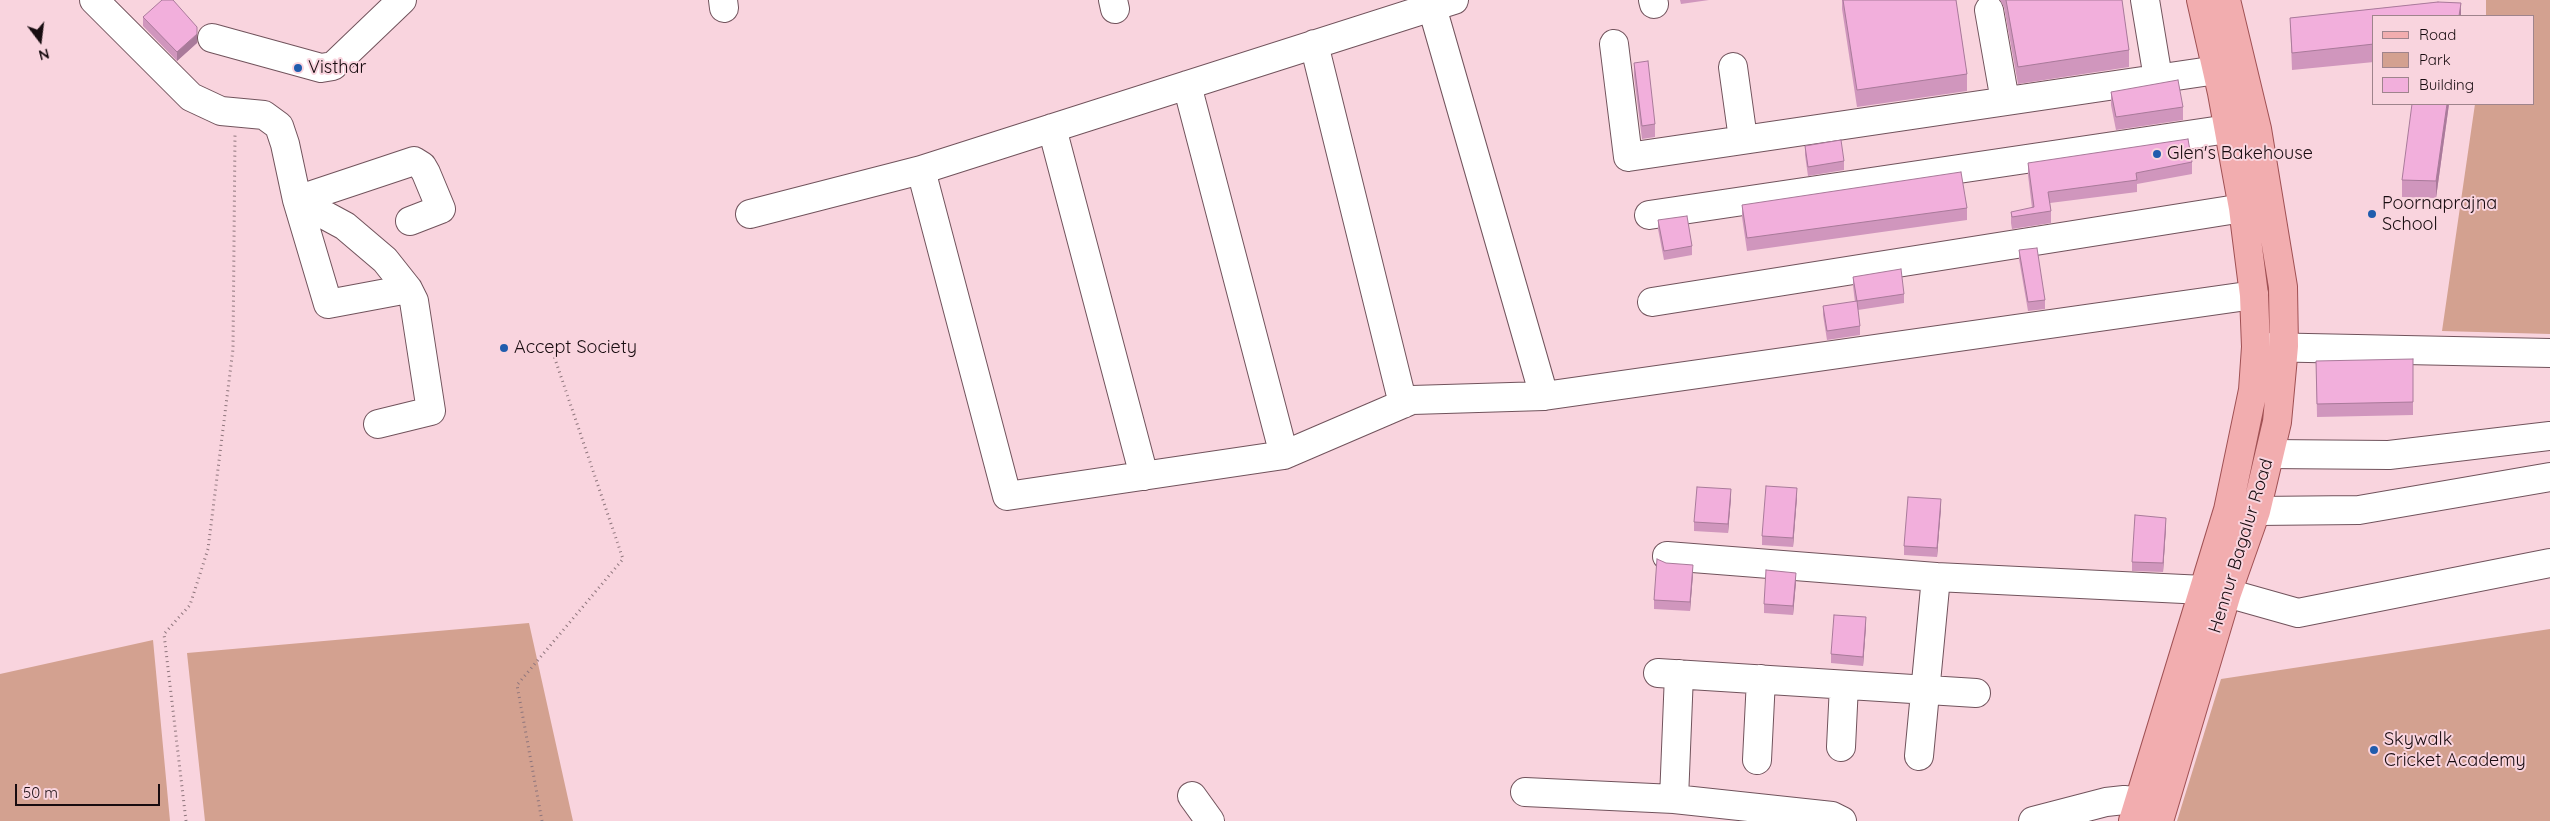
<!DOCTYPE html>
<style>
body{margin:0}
#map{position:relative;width:2550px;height:821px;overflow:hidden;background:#f9d4de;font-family:Quicksand,sans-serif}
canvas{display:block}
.legend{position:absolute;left:2372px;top:15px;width:162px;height:90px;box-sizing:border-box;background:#f9d4de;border:1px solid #9f848c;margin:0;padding:6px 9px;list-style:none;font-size:15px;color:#180c10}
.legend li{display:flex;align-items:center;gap:10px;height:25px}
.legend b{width:25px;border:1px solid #9f848c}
.north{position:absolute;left:15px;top:15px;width:50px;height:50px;-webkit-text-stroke:4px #f9d4de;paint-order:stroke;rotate:165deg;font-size:14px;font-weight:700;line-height:20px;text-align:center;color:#180c10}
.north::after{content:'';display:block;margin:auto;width:18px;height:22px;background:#180c10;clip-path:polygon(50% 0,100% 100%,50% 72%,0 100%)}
.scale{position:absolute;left:15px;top:784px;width:145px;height:22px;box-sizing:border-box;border:2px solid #180c10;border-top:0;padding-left:6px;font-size:15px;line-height:18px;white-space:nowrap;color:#180c10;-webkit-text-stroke:4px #f9d4de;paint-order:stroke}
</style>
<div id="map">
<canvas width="2550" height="821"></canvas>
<ul class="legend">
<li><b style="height:6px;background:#f2adaf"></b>Road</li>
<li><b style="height:14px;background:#d3a190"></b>Park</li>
<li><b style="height:14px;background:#f2afdc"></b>Building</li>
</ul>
<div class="north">N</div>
<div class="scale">50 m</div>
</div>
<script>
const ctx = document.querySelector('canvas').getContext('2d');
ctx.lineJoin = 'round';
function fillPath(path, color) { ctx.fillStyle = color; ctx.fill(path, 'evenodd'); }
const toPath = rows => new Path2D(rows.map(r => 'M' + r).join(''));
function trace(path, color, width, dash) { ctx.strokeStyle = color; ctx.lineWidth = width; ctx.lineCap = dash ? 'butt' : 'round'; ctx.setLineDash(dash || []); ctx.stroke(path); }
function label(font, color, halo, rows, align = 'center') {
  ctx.font = font + ' Quicksand,sans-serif'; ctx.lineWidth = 4; ctx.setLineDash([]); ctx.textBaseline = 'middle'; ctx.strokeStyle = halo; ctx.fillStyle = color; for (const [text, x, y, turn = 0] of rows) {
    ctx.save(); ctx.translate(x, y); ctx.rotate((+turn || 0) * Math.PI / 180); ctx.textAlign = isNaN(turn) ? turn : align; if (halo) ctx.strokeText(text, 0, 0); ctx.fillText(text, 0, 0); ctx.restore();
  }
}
fillPath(toPath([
 [2486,0,2550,0,2550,334,2442,331,2475,104,2534,104,2534,16,2486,16],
 [529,623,573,821,205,821,187,653],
 [2550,629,2550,821,2177,821,2221,679],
 [153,640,170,821,0,821,0,674]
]), '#d3a190');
const minor = toPath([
 [94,0,191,97,221,111,264,115,279,126,285,144,297,200,328,304,408,289],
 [723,0,724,8],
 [1113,0,1115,9],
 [1653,0,1654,4],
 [2145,0,2158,78],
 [1432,7,1544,396],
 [1989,10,2005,101],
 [212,38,321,68,333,66,402,0],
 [1314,44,1403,404],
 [1614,44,1628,157,2217,70],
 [1733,67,1743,139],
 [1187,85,1284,455],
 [1052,128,1144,476],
 [921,170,1007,496,1284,455,1412,400,1544,396,2254,295],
 [297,200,345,226,385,260,408,289,414,301,431,411,378,424],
 [297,200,414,161,422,166,426,173,441,209,410,221],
 [750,214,921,170,1454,0],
 [1649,215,2228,129],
 [1652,302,2243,208],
 [2260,347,2550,353],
 [2270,454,2389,455,2550,436],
 [2256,511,2359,510,2550,477],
 [1667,556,1936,577,2204,590,2227,593,2298,613,2550,563],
 [1658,673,1976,693],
 [1841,747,1844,685],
 [1919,756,1936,577],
 [1757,760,1761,679],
 [1525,792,1674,799,1832,816,1842,821],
 [1192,796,1210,821],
 [1674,799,1679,674],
 [2033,821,2106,802,2124,800,2162,804]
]);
const major = toPath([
 [2133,821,2228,510,2253,390,2256,347,2254,295,2243,208,2222,93,2201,0],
 [2159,821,2227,593,2256,511,2277,422,2284,346,2283,287,2257,129,2226,0]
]);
trace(minor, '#71535c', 30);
trace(major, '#a05154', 30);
trace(toPath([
 [186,821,164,634,190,605,208,549,233,349,235,134],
 [542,821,517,685,623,559,554,356]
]), '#8e757c', 3, [1, 4]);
trace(minor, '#fff', 28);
trace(major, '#f2adaf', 28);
fillPath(toPath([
 [1680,0,1709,0,1681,4],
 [1842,0,1956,0,1967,74,1967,91,1857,107,1842,9],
 [2000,0,2122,0,2129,50,2129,67,2018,84,2004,7],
 [2438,2,2461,3,2461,16,2374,16,2374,62,2292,70,2290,18],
 [143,17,197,43,177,61,143,26],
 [1634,63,1655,124,1655,137,1642,139,1634,76],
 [2111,92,2183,107,2183,120,2116,130,2111,105],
 [2449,104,2436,198,2402,197,2402,180],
 [1805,146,1844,161,1844,170,1808,176,1805,155],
 [2192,162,2192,174,2137,184,2137,192,2050,203,2051,211,2051,223,2012,229,2011,223,2011,212,2032,208,2028,175,2028,163],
 [1742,205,1967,208,1967,220,1747,251,1742,217],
 [1658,220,1692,246,1692,255,1664,260,1658,229],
 [2019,250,2045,300,2045,309,2028,311,2019,259],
 [1853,277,1904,294,1904,303,1858,310,1860,326,1860,335,1827,340,1823,315,1823,306,1855,302,1853,286],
 [2316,361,2413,402,2413,415,2317,417],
 [1797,497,1793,547,1762,545,1762,536],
 [1731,498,1728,533,1694,531,1694,522],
 [1941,508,1937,557,1904,555,1904,546],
 [2166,527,2163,572,2132,571,2132,562],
 [1693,574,1690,611,1654,609,1654,600],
 [1796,582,1793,615,1764,613,1764,604],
 [1866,626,1863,666,1831,663,1831,654]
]), '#d096bd');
fillPath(toPath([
 [2461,3,2461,16,2459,16],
 [197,34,197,43,177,61,177,52],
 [2447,104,2449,104,2436,198,2436,181],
 [1797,488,1797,497,1793,547,1793,538],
 [1731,489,1731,498,1728,533,1728,524],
 [1941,499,1941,508,1937,557,1937,548],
 [2166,518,2166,527,2163,572,2163,563],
 [1693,565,1693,574,1690,611,1690,602],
 [1796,573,1796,582,1793,615,1793,606],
 [1866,617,1866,626,1863,666,1863,657]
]), '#a97a9a');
const building = toPath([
 [162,0,173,0,197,27,197,34,177,52,143,17,162,0],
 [1843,0,1956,0,1967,74,1857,90,1843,0],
 [2006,0,2122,0,2129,50,2018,67,2006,0],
 [2438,2,2461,3,2459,16,2374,16,2374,44,2292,53,2290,18,2438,2],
 [1648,61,1655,124,1642,126,1634,63,1648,61],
 [2178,80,2183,107,2116,117,2111,92,2178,80],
 [2412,104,2447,104,2436,181,2402,180,2412,104],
 [2188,139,2192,162,2136,173,2137,180,2048,192,2051,211,2012,217,2011,212,2034,207,2028,163,2188,139],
 [1841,140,1844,161,1808,167,1805,146,1841,140],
 [1961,172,1967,208,1747,238,1742,205,1961,172],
 [1687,216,1692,246,1664,251,1658,220,1687,216],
 [2037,248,2045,300,2028,302,2019,250,2037,248],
 [1901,269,1904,294,1857,301,1853,277,1901,269],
 [1857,301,1860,326,1827,331,1823,306,1857,301],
 [2413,359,2413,402,2317,404,2316,361,2413,359],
 [1766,486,1797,488,1793,538,1762,536,1766,486],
 [1697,487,1731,489,1728,524,1694,522,1697,487],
 [1908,497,1941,499,1937,548,1904,546,1908,497],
 [2135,515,2166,518,2163,563,2132,562,2135,515],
 [1657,559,1666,563,1693,565,1690,602,1654,600,1657,559],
 [1766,570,1796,573,1793,606,1764,604,1766,570],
 [1834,615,1866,617,1863,657,1831,654,1834,615]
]);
fillPath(building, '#f2afdc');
trace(building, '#a97a9a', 1);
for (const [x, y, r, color] of [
 [298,68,5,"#205cad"],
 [2157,154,5,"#205cad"],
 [2372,214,5,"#205cad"],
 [504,348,5,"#205cad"],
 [2374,750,5,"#205cad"]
]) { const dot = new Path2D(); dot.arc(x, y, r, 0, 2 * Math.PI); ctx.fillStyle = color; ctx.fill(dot); trace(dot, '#f9d4de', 2); }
label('18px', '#180c10', '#f9d4de', [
 ["Visthar",308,68],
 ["Glen's Bakehouse",2167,154],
 ["Poornaprajna",2382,204],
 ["School",2382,225],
 ["Accept Society",514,348],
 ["Skywalk",2384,740],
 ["Cricket Academy",2384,761]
], 'left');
label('18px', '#180c10', '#f9d4de', [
 ["Hennur Bagalur Road",2241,546,-73]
]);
</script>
